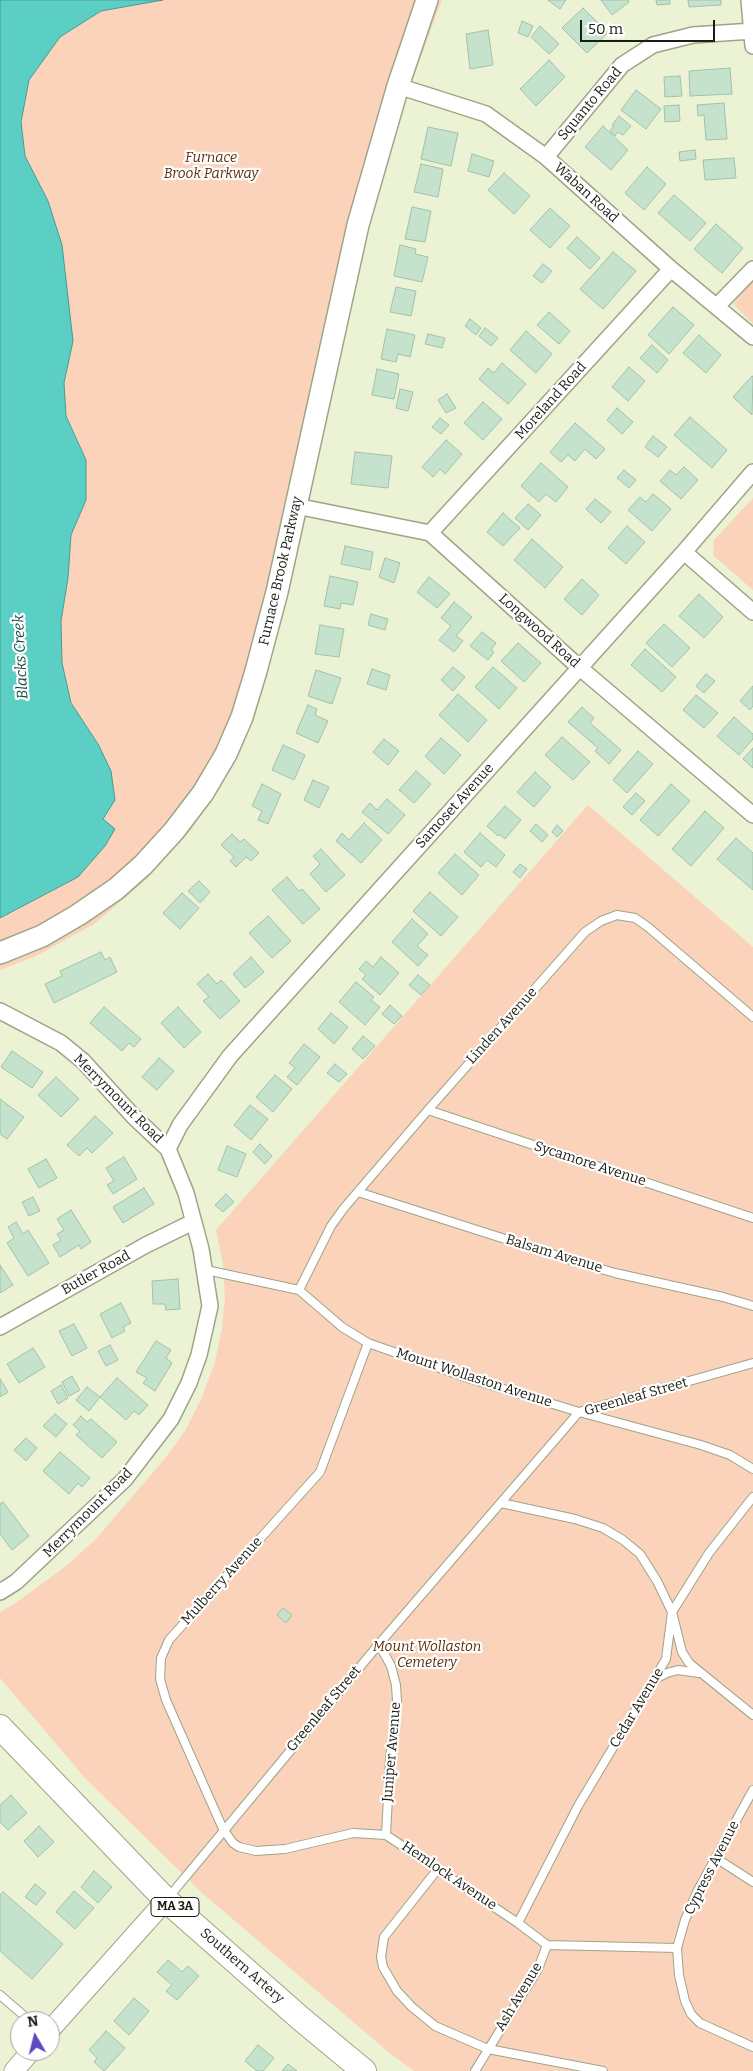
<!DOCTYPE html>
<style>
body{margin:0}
#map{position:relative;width:753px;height:2071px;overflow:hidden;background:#ebf3d4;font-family:Bitter,serif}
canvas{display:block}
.north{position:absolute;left:10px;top:2011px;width:50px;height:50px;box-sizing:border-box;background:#fff;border:1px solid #a3a5a0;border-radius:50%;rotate:352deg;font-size:14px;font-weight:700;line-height:20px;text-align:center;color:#1a1d12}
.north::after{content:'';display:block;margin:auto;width:18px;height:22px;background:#6048c0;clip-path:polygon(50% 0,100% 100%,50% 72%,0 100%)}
.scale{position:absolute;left:580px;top:20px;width:135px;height:22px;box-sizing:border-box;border:2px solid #1a1d12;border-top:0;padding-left:6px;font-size:15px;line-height:18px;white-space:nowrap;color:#1a1d12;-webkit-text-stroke:4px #fff;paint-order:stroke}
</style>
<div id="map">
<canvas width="753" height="2071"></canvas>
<div class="north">N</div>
<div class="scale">50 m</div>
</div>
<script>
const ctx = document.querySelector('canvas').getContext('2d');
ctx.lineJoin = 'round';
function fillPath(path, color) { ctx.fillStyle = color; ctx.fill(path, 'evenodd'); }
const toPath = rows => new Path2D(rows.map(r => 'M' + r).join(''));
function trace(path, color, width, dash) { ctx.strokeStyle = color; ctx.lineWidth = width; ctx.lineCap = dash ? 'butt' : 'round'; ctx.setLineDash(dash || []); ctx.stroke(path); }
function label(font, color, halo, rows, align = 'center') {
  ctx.font = font + ' Bitter,serif'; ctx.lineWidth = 4.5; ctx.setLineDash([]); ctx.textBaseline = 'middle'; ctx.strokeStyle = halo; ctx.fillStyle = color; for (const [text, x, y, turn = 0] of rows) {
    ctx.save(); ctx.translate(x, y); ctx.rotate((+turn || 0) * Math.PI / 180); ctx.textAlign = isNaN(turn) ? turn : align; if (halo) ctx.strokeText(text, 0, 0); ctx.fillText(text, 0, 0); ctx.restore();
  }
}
fillPath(toPath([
 [163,0,442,0,392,135,376,191,244,738,230,769,209,804,191,830,148,878,94,924,36,956,0,970,0,918,78,877,103,819,115,800,98,744,71,703,62,663,61,621,68,578,71,535,86,500,86,460,66,416,64,383,73,341,48,201,25,156,21,122,28,80,60,37,101,11],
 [751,281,753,281,753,324,733,304],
 [753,498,753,590,713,555,714,540],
 [588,805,753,947,753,2071,414,2071,392,2055,202,1893,85,1778,0,1678,0,1612,17,1602,66,1566,95,1540,167,1456,185,1431,202,1397,215,1362,222,1328,225,1297,223,1264,216,1230]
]), '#fbd2ba');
const water = toPath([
 [0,0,163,0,101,11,60,37,29,80,21,122,25,156,48,201,62,245,73,341,64,383,66,416,86,460,86,500,71,535,68,578,61,621,62,663,71,703,98,744,111,771,115,800,103,819,115,829,105,846,78,877,0,918,0,0]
]);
fillPath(water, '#5ccfc4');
trace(water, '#489a8f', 1);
const building = toPath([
 [548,0,566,0,560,9,548,0],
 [601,0,628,0,629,2,612,15,601,0],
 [656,0,670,0,670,4,657,5,656,0],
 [688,0,721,0,721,5,689,7,688,0],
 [583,8,608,33,587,53,562,28,583,8],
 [522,21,533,26,528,37,518,33,522,21],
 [540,26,559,44,549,54,531,37,540,26],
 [488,30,493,65,470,69,466,34,488,30],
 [549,60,565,77,536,106,520,89,549,60],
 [730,68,732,94,690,96,689,71,730,68],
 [680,76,682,96,665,97,664,77,680,76],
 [636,90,661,109,646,129,621,110,636,90],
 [724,103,727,139,706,140,704,115,698,116,697,105,724,103],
 [679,105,680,121,665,122,664,106,679,105],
 [619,116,631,126,623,135,618,132,615,136,610,131,614,126,612,125,619,116],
 [603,126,628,150,611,170,585,147,603,126],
 [428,127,458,133,451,166,421,159,428,127],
 [695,150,696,159,680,161,679,152,695,150],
 [472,154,494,161,489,177,468,171,472,154],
 [734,158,736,178,705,180,703,160,734,158],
 [421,164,443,169,438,197,414,192,421,164],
 [647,167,666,184,644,210,625,193,647,167],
 [504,173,530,196,514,214,488,190,504,173],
 [674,195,706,223,690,241,658,213,674,195],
 [412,207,431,211,425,242,405,239,412,207],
 [550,208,570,226,550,248,530,230,550,208],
 [716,224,743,248,722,273,694,249,716,224],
 [577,237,600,258,590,269,567,248,577,237],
 [400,245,416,249,415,254,428,257,422,282,394,276,400,245],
 [613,252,636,271,603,309,580,289,613,252],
 [543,264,552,271,542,283,533,276,543,264],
 [396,287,416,291,411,316,390,312,396,287],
 [673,307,694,325,669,354,648,335,673,307],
 [549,312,570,331,559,344,537,325,549,312],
 [470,319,481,328,476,335,465,326,470,319],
 [485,328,498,338,491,346,479,336,485,328],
 [387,329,415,335,410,357,398,354,396,362,381,359,387,329],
 [526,331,552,354,536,373,510,350,526,331],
 [428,334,445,338,442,348,425,344,428,334],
 [699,335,721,355,706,373,683,353,699,335],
 [652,345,668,360,657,373,640,358,652,345],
 [502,363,526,384,508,404,479,379,488,368,494,373,502,363],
 [629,367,645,381,628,401,612,387,629,367],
 [377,369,399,374,394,399,372,395,377,369],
 [752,376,753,377,752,415,733,397,752,376],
 [400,389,413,392,408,411,396,408,400,389],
 [447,394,456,408,446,413,438,400,447,394],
 [483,402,502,419,483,440,464,423,483,402],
 [617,408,633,422,622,434,607,420,617,408],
 [690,417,727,450,712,468,674,435,690,417],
 [440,418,449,425,441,434,432,427,440,418],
 [575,423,605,449,596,459,585,449,575,461,568,455,561,462,550,452,575,423],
 [653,436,667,447,658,457,645,447,653,436],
 [446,440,462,454,445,474,440,469,433,477,422,467,446,440],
 [355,452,392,456,388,488,351,484,355,452],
 [541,463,568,487,556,502,546,494,539,502,521,486,541,463],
 [684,467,698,480,681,499,660,481,670,470,676,475,684,467],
 [624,470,636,480,629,488,617,478,624,470],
 [653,494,671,509,652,531,628,510,640,497,646,502,653,494],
 [595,499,611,512,601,523,586,509,595,499],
 [528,504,541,515,528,530,515,518,528,504],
 [503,513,520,528,503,546,487,532,503,513],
 [627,526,645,542,626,564,608,548,627,526],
 [532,539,563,567,545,588,514,560,532,539],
 [345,546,373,552,370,570,341,564,345,546],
 [385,558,400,563,394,583,379,577,385,558],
 [330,576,358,582,353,605,341,603,340,609,324,606,330,576],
 [429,577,450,594,437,608,417,592,429,577],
 [582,579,599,595,582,615,564,599,582,579],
 [699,594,723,617,704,638,679,616,699,594],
 [454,602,472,617,456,636,463,641,454,652,439,640,451,626,441,618,454,602],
 [371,614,388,619,385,630,368,625,371,614],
 [664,624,690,648,672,667,646,643,664,624],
 [320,625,344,629,339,657,315,654,320,625],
 [482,632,496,643,491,650,494,652,488,660,470,646,482,632],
 [518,643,541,663,524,682,501,661,518,643],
 [645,649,676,677,662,692,631,665,645,649],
 [453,667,465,677,453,691,441,680,453,667],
 [493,667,517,688,499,709,475,687,493,667],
 [372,669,390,675,386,690,367,684,372,669],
 [316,670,341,678,332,704,308,696,316,670],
 [706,674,715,681,704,693,696,686,706,674],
 [753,686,753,706,750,710,740,701,753,686],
 [458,694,487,720,468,742,439,715,458,694],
 [696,695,718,713,704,728,683,710,696,695],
 [308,705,317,709,315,715,328,721,318,743,296,733,308,705],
 [582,707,594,718,590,723,621,750,609,764,595,751,598,748,568,722,582,707],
 [734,717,753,734,753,739,739,755,717,736,734,717],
 [562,737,590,762,573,780,545,755,562,737],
 [441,738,461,755,444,774,425,756,441,738],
 [384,739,399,751,388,765,373,752,384,739],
 [283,745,305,755,294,780,272,770,283,745],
 [753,748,753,768,743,759,753,748],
 [638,751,653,764,627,793,613,780,638,751],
 [416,771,431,784,414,803,399,790,416,771],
 [535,772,551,787,534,807,517,792,535,772],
 [313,780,329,787,319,808,304,800,313,780],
 [262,784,281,794,268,824,258,820,262,811,252,806,262,784],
 [671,784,690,801,658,836,640,820,671,784],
 [636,793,645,801,632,815,623,807,636,793],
 [387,799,405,815,388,834,362,812,370,803,377,810,387,799],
 [505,806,521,820,505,839,499,834,498,836,487,826,505,806],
 [705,811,724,828,691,866,672,849,705,811],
 [364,823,382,840,361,863,336,841,342,833,349,840,364,823],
 [536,824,548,835,542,842,530,831,536,824],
 [557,825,563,831,557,837,552,832,557,825],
 [480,833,505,855,496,867,487,860,481,867,464,852,480,833],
 [232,834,240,842,244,839,259,853,251,861,246,857,236,867,230,861,234,857,221,845,232,834],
 [736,838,753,853,753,890,717,859,736,838],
 [321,849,345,875,326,892,310,874,320,864,313,856,321,849],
 [455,854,479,875,462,895,438,873,455,854],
 [520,864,527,869,520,878,513,872,520,864],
 [287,877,299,891,302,889,320,909,303,924,272,890,287,877],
 [199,881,210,892,200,903,188,891,199,881],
 [430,892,458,917,441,936,413,911,430,892],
 [182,893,199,908,180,929,163,913,182,893],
 [268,916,291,941,272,958,249,933,268,916],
 [412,919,428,934,417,946,428,955,418,966,392,942,412,919],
 [101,952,105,960,110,957,117,972,54,1003,45,984,62,976,60,971,101,952],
 [251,957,264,972,245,988,233,974,251,957],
 [381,957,399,973,380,995,362,979,366,975,359,969,366,961,373,967,381,957],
 [208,974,217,984,221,980,240,1001,220,1019,203,1001,209,997,197,984,208,974],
 [418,975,430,985,421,995,409,985,418,975],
 [356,982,374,997,371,1000,380,1007,365,1025,339,1002,356,982],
 [390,1005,402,1016,394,1024,382,1014,390,1005],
 [104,1007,141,1039,134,1047,129,1043,122,1051,90,1023,104,1007],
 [178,1007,201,1032,184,1048,161,1023,178,1007],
 [331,1013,348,1027,334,1044,318,1029,331,1013],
 [363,1036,375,1046,363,1059,352,1049,363,1036],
 [304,1044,320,1057,297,1085,287,1077,295,1068,289,1063,304,1044],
 [12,1051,43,1072,32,1088,1,1067,12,1051],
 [159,1058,174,1071,157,1090,142,1077,159,1058],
 [335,1064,347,1074,339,1082,327,1073,335,1064],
 [275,1075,292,1089,273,1112,256,1097,275,1075],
 [56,1077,79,1099,61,1117,38,1095,56,1077],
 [0,1099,24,1117,7,1139,0,1134,0,1099],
 [250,1105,268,1119,251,1140,234,1125,250,1105],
 [95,1116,113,1133,92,1153,87,1148,79,1156,67,1145,95,1116],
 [260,1144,272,1156,265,1164,253,1152,260,1144],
 [227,1146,246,1154,237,1177,218,1170,227,1146],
 [124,1157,137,1179,113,1194,107,1185,114,1181,106,1168,124,1157],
 [46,1159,57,1178,39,1188,28,1169,46,1159],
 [144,1188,154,1204,123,1223,113,1207,144,1188],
 [226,1194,234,1202,223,1212,215,1205,226,1194],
 [33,1197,40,1211,29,1216,22,1202,33,1197],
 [71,1210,91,1242,81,1249,79,1245,60,1257,53,1245,61,1240,57,1234,64,1230,57,1219,71,1210],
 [16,1222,23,1234,28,1230,49,1263,28,1276,7,1243,14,1238,8,1227,16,1222],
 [0,1265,13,1285,0,1293,0,1265],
 [178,1279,180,1309,166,1310,165,1304,153,1304,152,1281,178,1279],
 [121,1303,131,1323,123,1327,125,1331,112,1338,100,1314,121,1303],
 [74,1324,87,1348,72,1356,59,1331,74,1324],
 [156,1341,171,1350,166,1358,172,1363,155,1391,143,1383,147,1378,136,1372,156,1341],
 [110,1345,118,1360,106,1366,98,1351,110,1345],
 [33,1348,45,1367,19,1383,7,1364,33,1348],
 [72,1376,80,1390,69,1396,62,1382,72,1376],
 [117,1378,148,1405,139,1415,134,1411,126,1420,100,1397,117,1378],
 [0,1379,8,1392,0,1397,0,1379],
 [61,1385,68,1398,58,1404,51,1391,61,1385],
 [87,1387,100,1397,89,1411,76,1400,87,1387],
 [55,1414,67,1424,56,1437,43,1426,55,1414],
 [81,1416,87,1422,91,1419,117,1442,102,1458,76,1435,80,1431,73,1425,81,1416],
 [26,1438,37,1448,26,1461,14,1450,26,1438],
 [60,1452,90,1478,82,1487,78,1483,69,1494,43,1471,60,1452],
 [3,1502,29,1536,12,1550,0,1534,0,1504,3,1502],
 [283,1608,292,1615,286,1623,277,1615,283,1608],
 [11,1795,27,1813,8,1830,0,1822,0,1805,11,1795],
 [39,1826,54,1842,38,1857,24,1841,39,1826],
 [94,1871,112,1887,98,1903,81,1887,94,1871],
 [35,1884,46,1893,36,1905,25,1897,35,1884],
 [74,1891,94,1908,75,1929,56,1912,74,1891],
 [3,1892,63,1944,32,1979,0,1951,0,1895,3,1892],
 [168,1960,182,1972,188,1966,199,1976,177,2000,166,1991,172,1985,157,1972,168,1960],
 [134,1998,149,2011,129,2035,114,2021,134,1998],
 [106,2031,125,2048,104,2071,94,2062,97,2058,89,2050,106,2031],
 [258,2045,274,2058,263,2071,257,2071,245,2061,258,2045],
 [288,2064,297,2071,282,2071,288,2064]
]);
fillPath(building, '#c5e2cc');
trace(building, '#a4c0ab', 1);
const service = toPath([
 [428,1110,753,1218],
 [358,1192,574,1261,615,1273,723,1297,753,1306],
 [206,1270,299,1290,342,1327,368,1343,471,1379,579,1412,701,1445,730,1455,753,1469],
 [299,1290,331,1226,344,1208,428,1110,585,932,601,921,617,915,635,918,648,927,753,1017],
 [368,1343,320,1472,169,1640,161,1658,160,1679,166,1700,223,1829,233,1843,239,1847,256,1851,285,1849,353,1833,386,1835,518,1923,547,1945,677,1948],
 [501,1503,575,1519,603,1528,623,1540,640,1554,657,1581,672,1612,682,1652,689,1663,753,1715],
 [379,1644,391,1666,396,1685,397,1701,390,1759,386,1835],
 [655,1679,667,1673,678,1670,699,1673],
 [753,1790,697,1892,685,1920,677,1948,679,1975,685,2001,691,2014,700,2023,753,2047],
 [716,1858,753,1882],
 [437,1870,384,1937,381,1957,383,1967,397,1991,412,2007,435,2026,488,2049,603,2071],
 [168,1898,379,1644,579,1412,753,1363],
 [518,1923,578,1806,666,1659,672,1612,709,1553,753,1497],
 [0,1995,30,2021],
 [475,2071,538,1969,547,1945]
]);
const minor = toPath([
 [749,0,753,46],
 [398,86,486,114,546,157,671,269,753,337],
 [546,157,622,65,653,45,693,35,753,31],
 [717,306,753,269],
 [296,506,430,533,580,668,753,815],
 [430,533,671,269],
 [684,552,753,612],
 [0,1011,61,1043,83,1061,134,1117,168,1149,186,1193,201,1249,210,1306,199,1355,189,1383,171,1419,125,1479,16,1582,0,1592],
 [168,1149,180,1125,230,1056,684,552,753,472],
 [0,1327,146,1245,193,1222]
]);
const tertiary = toPath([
 [50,2030,166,1900],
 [14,2071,31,2051]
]);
const secondary = toPath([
 [0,953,42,936,78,915,116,889,143,865,174,831,203,793,226,754,242,717,256,671,277,592,358,225,398,86,427,0]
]);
const primary = toPath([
 [0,1727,166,1900,300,2018,364,2071]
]);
trace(service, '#9da587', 10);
trace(minor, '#9da587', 18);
trace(tertiary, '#9da587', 21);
trace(secondary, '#9da587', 24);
trace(primary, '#9da587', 26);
trace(service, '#fff', 8);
trace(minor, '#fff', 15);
trace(tertiary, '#fff', 19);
trace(secondary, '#fff', 21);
trace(primary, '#fff', 24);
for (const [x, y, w] of [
 [175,1907,48]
]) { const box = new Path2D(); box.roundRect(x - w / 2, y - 9.5, w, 19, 4); ctx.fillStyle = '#fff'; ctx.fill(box); trace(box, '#1a1d12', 1); }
label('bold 12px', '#1a1d12', null, [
 ["MA 3A",175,1907]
]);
label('14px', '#1a1d12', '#fff', [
 ["Squanto Road",590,104,-50],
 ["Waban Road",586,193,42],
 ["Moreland Road",551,401,-48],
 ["Furnace Brook Parkway",281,571,-77],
 ["Longwood Road",539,631,42],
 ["Samoset Avenue",455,806,-48],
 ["Linden Avenue",502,1026,-48],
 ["Merrymount Road",118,1099,45],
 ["Sycamore Avenue",590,1164,18],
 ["Balsam Avenue",554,1254,17],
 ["Butler Road",96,1273,-29],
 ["Mount Wollaston Avenue",474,1378,18],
 ["Greenleaf Street",636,1397,-16],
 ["Merrymount Road",88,1513,-45],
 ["Mulberry Avenue",222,1581,-48],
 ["Cedar Avenue",637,1708,-59],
 ["Greenleaf Street",324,1709,-50],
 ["Juniper Avenue",392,1752,-85],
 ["Cypress Avenue",712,1868,-63],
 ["Hemlock Avenue",449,1876,34],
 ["Southern Artery",242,1966,41],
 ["Ash Avenue",519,1997,-59]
]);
label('italic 14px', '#5c2e0b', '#fff', [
 ["Furnace",211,158],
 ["Brook Parkway",211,174],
 ["Mount Wollaston",427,1647],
 ["Cemetery",427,1663]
]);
label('italic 15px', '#174a46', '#fff', [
 ["Blacks Creek",21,657,-93]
]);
</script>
